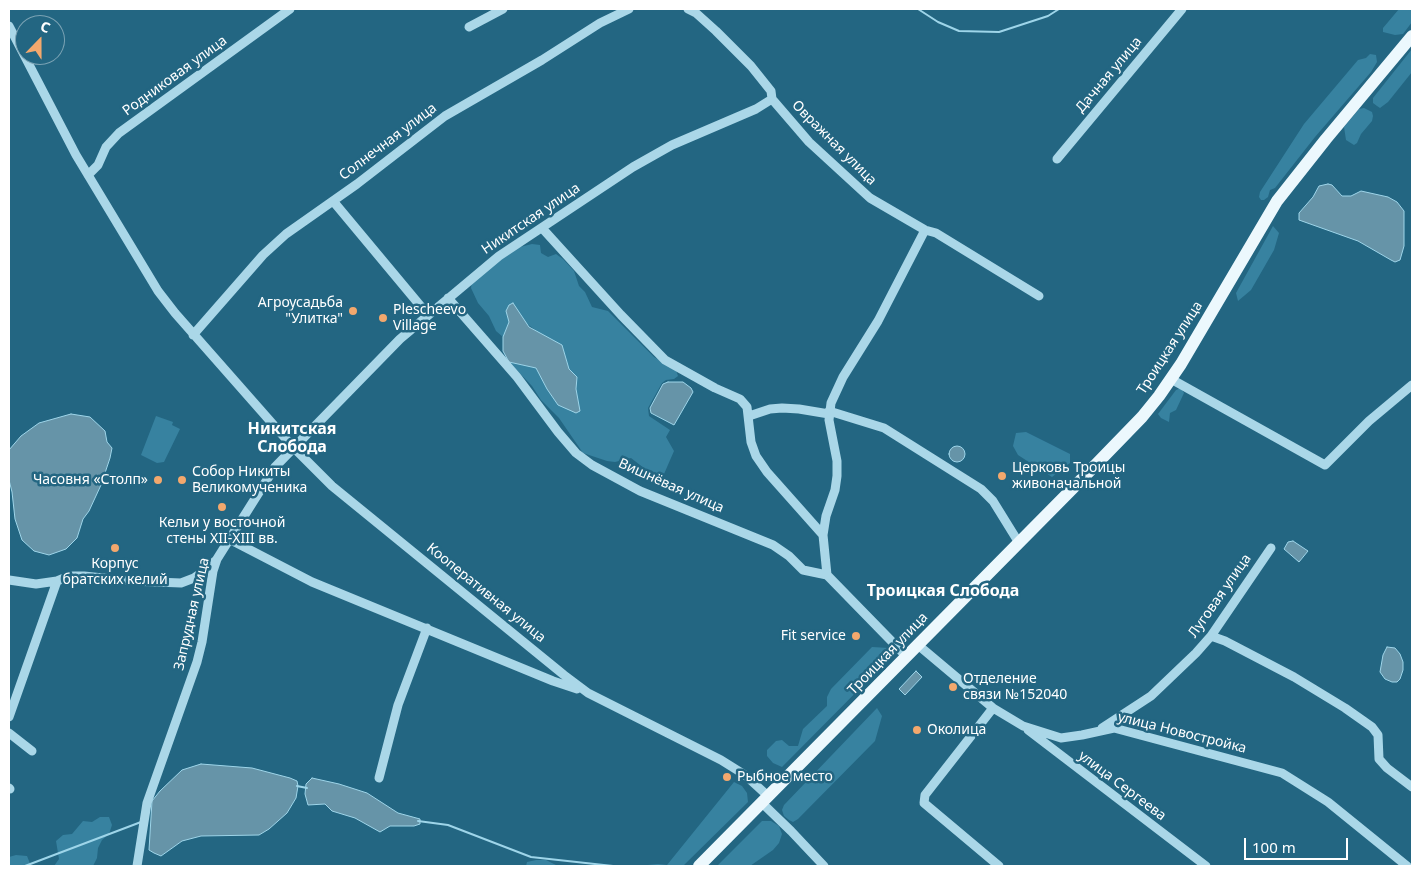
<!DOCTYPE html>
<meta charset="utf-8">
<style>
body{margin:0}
#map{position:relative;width:1421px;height:875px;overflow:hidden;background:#236682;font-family:"Noto Sans",sans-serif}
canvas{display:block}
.frame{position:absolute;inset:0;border:10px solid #fff;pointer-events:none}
.north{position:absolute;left:15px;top:15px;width:50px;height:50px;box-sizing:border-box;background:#236682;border:1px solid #7ba3b4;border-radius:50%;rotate:22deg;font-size:14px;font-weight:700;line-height:20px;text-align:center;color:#fff}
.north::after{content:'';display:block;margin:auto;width:18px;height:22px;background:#f3a86d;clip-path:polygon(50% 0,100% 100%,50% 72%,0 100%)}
.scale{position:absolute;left:1244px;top:838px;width:104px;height:22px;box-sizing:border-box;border:2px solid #fff;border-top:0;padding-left:6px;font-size:15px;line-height:18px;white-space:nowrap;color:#fff;-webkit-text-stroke:4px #236682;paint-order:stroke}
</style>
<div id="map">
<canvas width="1421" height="875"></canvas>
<div class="frame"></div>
<div class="north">С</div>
<div class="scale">100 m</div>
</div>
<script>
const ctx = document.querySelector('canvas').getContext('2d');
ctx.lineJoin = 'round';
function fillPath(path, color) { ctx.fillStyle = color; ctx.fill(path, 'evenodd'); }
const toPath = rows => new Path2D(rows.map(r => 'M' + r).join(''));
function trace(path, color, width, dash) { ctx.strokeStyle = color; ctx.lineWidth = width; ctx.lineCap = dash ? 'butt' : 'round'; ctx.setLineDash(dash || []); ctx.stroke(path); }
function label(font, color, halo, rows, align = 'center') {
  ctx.font = font + ' "Noto Sans",sans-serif'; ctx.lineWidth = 5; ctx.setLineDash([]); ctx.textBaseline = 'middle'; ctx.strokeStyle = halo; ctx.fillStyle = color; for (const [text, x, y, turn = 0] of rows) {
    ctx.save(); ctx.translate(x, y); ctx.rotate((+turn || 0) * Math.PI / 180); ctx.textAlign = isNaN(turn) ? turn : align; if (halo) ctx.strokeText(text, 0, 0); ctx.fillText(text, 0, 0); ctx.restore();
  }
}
fillPath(toPath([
 [1399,9,1412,9,1412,22,1403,34,1395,35,1383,32,1383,28],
 [1412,49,1412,72,1388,102,1380,108,1377,106,1373,103,1373,98],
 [1370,54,1376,55,1377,62,1371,72,1315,137,1275,188,1270,190,1268,197,1264,200,1261,200,1259,197,1260,192,1304,124,1358,60,1366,58],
 [1364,108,1372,112,1373,116,1372,121,1361,134,1357,143,1354,145,1346,140,1344,127,1359,109],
 [1273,226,1279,233,1274,250,1251,290,1238,301,1236,293],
 [532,244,540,245,541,253,548,257,556,254,563,259,574,271,579,286,585,292,592,307,608,311,654,357,676,370,678,376,674,379,666,380,662,383,648,408,649,416,670,430,666,437,674,451,664,474,658,479,631,458,615,462,607,461,583,453,559,418,541,400,532,386,509,362,536,368,547,389,558,405,576,389,577,377,569,369,562,345,543,336,526,323,509,322,503,337,496,331,489,316,478,303,471,288,472,281,516,248],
 [1181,388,1184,393,1176,410,1170,413,1169,422,1161,418,1158,414,1176,390],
 [156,416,173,422,172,425,180,429,164,462,157,463,141,455],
 [1026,432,1070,454,1070,463,1052,477,1018,455,1013,446,1016,433],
 [872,647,889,648,892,653,886,662,782,767,773,763,767,756,767,750,776,741,782,740,789,746,798,746,803,729,827,706,827,697,831,689],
 [877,708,882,716,875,741,798,819,793,822,789,820,784,816,782,810,784,805],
 [734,782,742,786,747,793,748,802,683,866,637,866,658,864,667,865],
 [100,817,109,817,112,825,109,834,102,840,98,848,97,858,93,866,54,866,59,859,56,841,63,835,72,834,83,821,92,822],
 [762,821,771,821,779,826,782,834,779,843,773,850,750,866,717,866],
 [16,855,27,856,31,866,9,866,9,857],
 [536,860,546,860,558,866,526,866,527,862]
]), '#3782a0');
const water = toPath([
 [1328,184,1332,185,1342,196,1351,196,1361,191,1388,197,1397,202,1404,211,1404,246,1400,260,1395,262,1391,260,1358,241,1299,220,1299,213,1313,197,1319,186,1328,184],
 [513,303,529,327,562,345,569,369,577,377,576,389,580,411,576,413,558,405,547,389,536,368,509,362,503,351,503,337,509,322,506,311,509,305,513,303],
 [668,382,683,382,691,388,693,392,674,425,651,413,650,408,663,384,668,382],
 [71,414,90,417,105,431,107,442,112,448,110,458,101,485,89,511,83,519,77,538,66,549,49,555,34,551,22,540,15,519,12,492,9,480,9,450,21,436,39,423,71,414],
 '949 454a8 8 0 1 1 16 0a8 8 0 1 1-16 0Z',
 [1293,541,1308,551,1299,562,1284,549,1288,542,1293,541],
 [1387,647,1395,648,1400,654,1403,662,1403,670,1400,679,1397,682,1392,682,1385,679,1380,672,1383,655,1387,647],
 [916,671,922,677,905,695,899,689,916,671],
 [201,764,252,768,290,778,297,781,298,786,296,798,287,813,269,829,259,835,201,836,182,841,161,856,154,853,149,850,152,801,160,791,182,770,201,764],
 [312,778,339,784,367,793,398,813,420,819,420,824,414,826,390,826,380,832,355,818,332,811,325,804,308,805,305,794,306,784,312,778]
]);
fillPath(water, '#6694a8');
trace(water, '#9ed5e9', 1);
trace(toPath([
 [918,9,938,22,959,31,999,32,1048,16,1059,9],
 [297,786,307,788],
 [418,821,448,825,531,857,613,866],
 [25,866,141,822]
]), '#9ed5e9', 2);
trace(toPath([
 [688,9,696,13,716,31,751,66,771,91,772,99,809,142,870,198,925,230,936,233,1039,296],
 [9,26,76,155,158,291,175,313,293,447,332,486,564,675,588,693,721,760,745,775,769,797],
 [469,27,503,9],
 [1057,159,1182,9],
 [88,175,98,165,106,147,119,133,290,9],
 [333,201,428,315],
 [542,228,621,315,665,360,715,388,740,399,747,407,751,442,756,456,767,472,823,535],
 [448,298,517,377,558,432,576,453,592,465,640,491,773,545,789,556,803,570,827,575],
 [193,335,263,255,286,234,357,184,445,116,542,60,600,23,629,9],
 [1171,379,1325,465,1369,421,1412,385],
 [829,411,884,428,981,489,993,501,1019,543],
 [749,416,770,409,782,408,799,409,829,414],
 [229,539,312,582,553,681,577,689],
 [9,580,36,584,57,581,69,576,84,576,131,581,181,583,194,578,204,571,215,561],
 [1211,636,1225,641,1294,677,1345,708,1372,727,1378,735,1379,759,1387,768,1412,787],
 [918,645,993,708,1023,726,1061,738,1082,735,1114,728,1282,773,1328,802,1407,866],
 [906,656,827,575,823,535,826,516,835,490,837,476,837,461,829,420,831,403,843,377,878,321,925,230],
 [993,708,925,795,924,803,999,866],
 [9,717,57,581],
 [1102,728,1151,696,1196,653,1211,636,1271,548],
 [1028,730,1206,866],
 [9,733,32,751],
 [379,778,398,705,427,628],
 [9,788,10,789],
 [762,803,791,831,824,866],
 [137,866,147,803,197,662,202,642,213,571,217,559,275,467,400,339,499,256,633,167,672,145,756,109,772,99]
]), '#aad7e8', 9);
trace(toPath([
 [699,866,1078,483,1142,417,1159,396,1181,364,1277,201,1326,139,1412,36]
]), '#ecf8fd', 12);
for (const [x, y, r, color] of [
 [353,311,5,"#f3a86d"],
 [383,318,5,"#f3a86d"],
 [1002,476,5,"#f3a86d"],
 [158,480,5,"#f3a86d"],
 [182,480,5,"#f3a86d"],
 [222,507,5,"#f3a86d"],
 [115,548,5,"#f3a86d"],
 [856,636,5,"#f3a86d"],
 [953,687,5,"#f3a86d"],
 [917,730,5,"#f3a86d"],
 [727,777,5,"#f3a86d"]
]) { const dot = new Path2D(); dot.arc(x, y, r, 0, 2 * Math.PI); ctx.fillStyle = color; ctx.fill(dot); trace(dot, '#236682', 2); }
label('14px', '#fff', '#236682', [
 ["Дачная улица",1109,75,-50],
 ["Родниковая улица",175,76,-36],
 ["Солнечная улица",388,142,-37],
 ["Овражная улица",834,143,45],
 ["Никитская улица",531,219,-34],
 ["Троицкая улица",1170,348,-57],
 ["Вишнёвая улица",671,486,24],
 ["Кооперативная улица",486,593,39],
 ["Луговая улица",1220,596,-55],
 ["Запрудная улица",192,614,-77],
 ["Троицкая улица",888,654,-46],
 ["улица Новостройка",1182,733,14],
 ["улица Сергеева",1122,786,37]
]);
label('14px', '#fff', '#236682', [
 ["Агроусадьба",343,303,"right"],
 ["\"Улитка\"",343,319,"right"],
 ["Plescheevo",393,310],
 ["Village",393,326],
 ["Церковь Троицы",1012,468],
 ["живоначальной",1012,484],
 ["Собор Никиты",192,472],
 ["Великомученика",192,488],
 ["Часовня «Столп»",148,480,"right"],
 ["Кельи у восточной",222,523,"center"],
 ["стены XII-XIII вв.",222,539,"center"],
 ["Корпус",115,564,"center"],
 ["братских келий",115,580,"center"],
 ["Fit service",846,636,"right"],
 ["Отделение",963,679],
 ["связи №152040",963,695],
 ["Околица",927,730],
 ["Рыбное место",737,777]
], 'left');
label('bold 16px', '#fff', '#236682', [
 ["Никитская",292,429],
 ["Слобода",292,447],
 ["Троицкая Слобода",943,591]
]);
</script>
